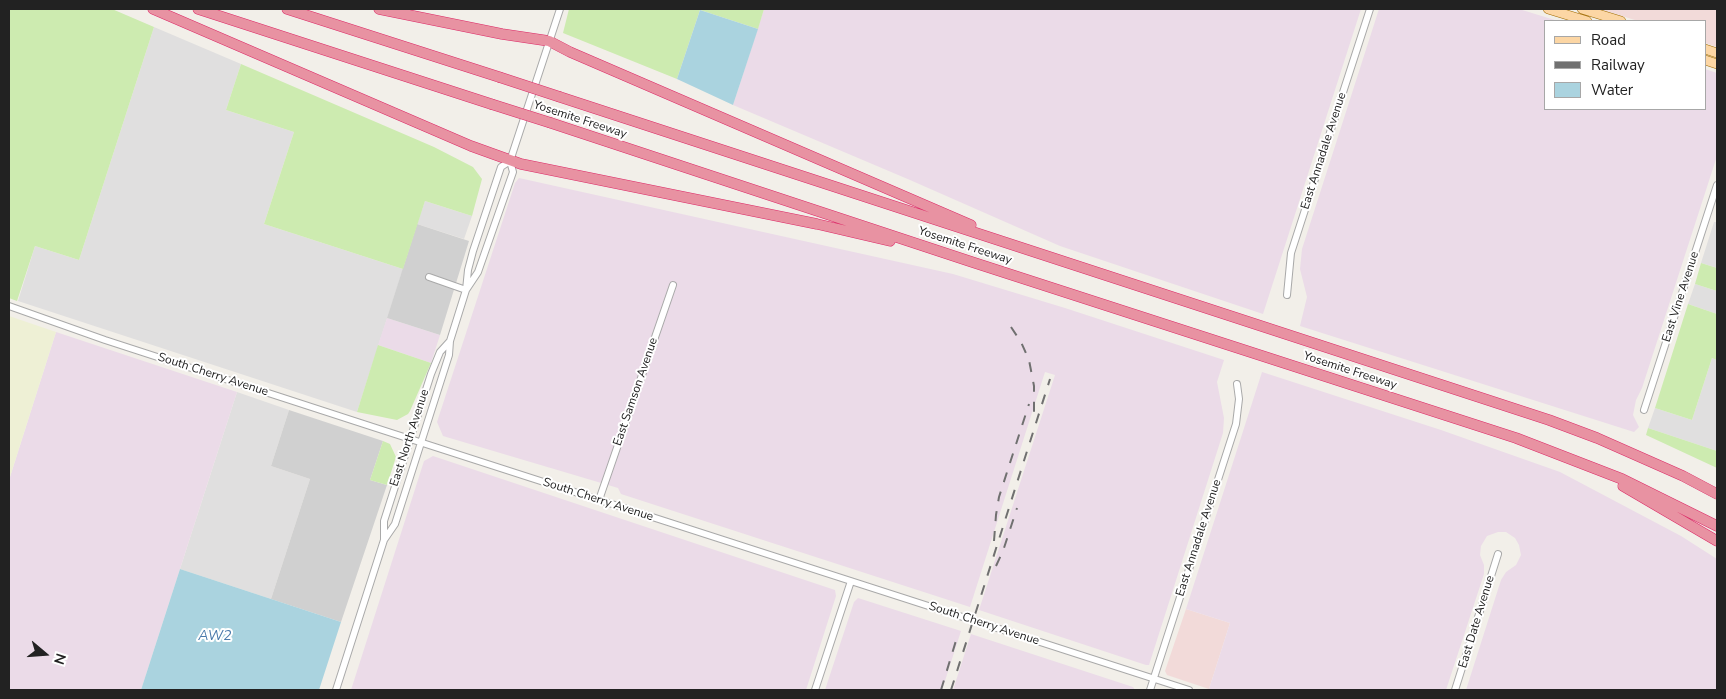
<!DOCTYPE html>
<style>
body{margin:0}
#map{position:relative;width:1726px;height:699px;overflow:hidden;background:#f2efe9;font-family:"Nunito Sans",sans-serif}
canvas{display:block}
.frame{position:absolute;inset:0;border:10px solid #222;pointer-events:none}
.legend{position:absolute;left:1544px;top:20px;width:162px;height:90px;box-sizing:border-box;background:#fff;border:1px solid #a7a7a7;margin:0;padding:6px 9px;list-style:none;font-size:15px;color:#222}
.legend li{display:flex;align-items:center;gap:10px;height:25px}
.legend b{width:25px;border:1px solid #a7a7a7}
.north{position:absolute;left:20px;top:629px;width:50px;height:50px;-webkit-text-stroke:4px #fff;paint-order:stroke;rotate:108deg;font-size:14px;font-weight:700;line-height:20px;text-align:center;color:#222}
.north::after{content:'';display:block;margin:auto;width:18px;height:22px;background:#222;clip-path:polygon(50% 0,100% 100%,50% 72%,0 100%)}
</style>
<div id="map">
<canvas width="1726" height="699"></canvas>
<div class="frame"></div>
<ul class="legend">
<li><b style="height:6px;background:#fcd6a4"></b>Road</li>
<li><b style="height:6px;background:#707070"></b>Railway</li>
<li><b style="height:14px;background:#aad3df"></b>Water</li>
</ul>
<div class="north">N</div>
</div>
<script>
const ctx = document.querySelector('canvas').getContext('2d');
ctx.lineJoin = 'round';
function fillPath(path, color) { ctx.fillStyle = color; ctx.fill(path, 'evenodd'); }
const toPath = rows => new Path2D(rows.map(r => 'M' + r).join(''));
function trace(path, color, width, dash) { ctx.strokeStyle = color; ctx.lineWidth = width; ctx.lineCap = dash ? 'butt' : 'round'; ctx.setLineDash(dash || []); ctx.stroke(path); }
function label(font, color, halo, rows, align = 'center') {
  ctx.font = font + ' "Nunito Sans",sans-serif'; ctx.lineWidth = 4; ctx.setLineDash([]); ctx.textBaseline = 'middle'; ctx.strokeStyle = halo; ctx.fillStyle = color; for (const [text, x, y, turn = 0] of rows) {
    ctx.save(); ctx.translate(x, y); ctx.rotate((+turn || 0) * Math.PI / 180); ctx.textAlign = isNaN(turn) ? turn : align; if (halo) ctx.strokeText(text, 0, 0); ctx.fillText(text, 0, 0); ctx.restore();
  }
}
fillPath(toPath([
 [154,27,241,64,226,110,294,132,264,224,403,269,357,412,18,301,35,246,79,260],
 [425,201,472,216,464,239,417,224],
 [1714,222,1717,222,1717,268,1701,263],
 [1695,284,1717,291,1717,314,1688,304],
 [1712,358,1717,360,1717,451,1648,428,1655,408,1692,420],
 [237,392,289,410,271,466,310,479,271,599,180,569]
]), '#e0dfdf');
fillPath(toPath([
 [1600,9,1717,9,1717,47,1705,43,1705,21,1638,21],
 [1186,609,1230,623,1209,689,1167,675,1165,671]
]), '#f2dad9');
fillPath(toPath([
 [764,9,1361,9,1263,314,1060,246,910,180,733,105],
 [1379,9,1519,9,1558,21,1545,21,1545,109,1705,109,1705,69,1717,73,1717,156,1642,388,1636,400,1633,415,1639,427,1634,432,1300,326,1307,297,1300,269,1302,249],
 [519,178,953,274,1065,308,1224,360,1217,382,1224,418,1223,433,1149,665,1146,665,979,610,1055,375,1045,372,970,607,621,494,618,488,443,436,437,422,515,183],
 [387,318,440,335,431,363,378,345],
 [56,332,237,392,141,690,9,690,9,480],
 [1262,372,1441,430,1560,472,1681,536,1717,559,1717,690,1466,690,1501,580,1506,572,1516,565,1521,555,1519,545,1515,538,1506,532,1498,532,1487,536,1481,546,1480,555,1484,565,1484,574,1446,690,1209,689,1230,623,1186,609],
 [433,456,835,590,836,596,806,690,351,690,424,461],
 [858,598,961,631,942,690,825,690,854,602],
 [971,634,1133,687,1135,690,953,690]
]), '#ebdbe8');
fillPath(toPath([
 [417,224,469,241,440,335,387,318],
 [289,410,383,441,370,480,387,485,341,622,271,599,310,479,271,466]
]), '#d0d0d0');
fillPath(toPath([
 [9,316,56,332,9,480]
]), '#eef0d5');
fillPath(toPath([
 [9,9,112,9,154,27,79,260,35,246,17,301,9,298],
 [569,9,764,9,758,29,700,10,677,79,563,33],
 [241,64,434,147,473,167,482,179,472,216,425,201,403,269,264,224,294,132,226,110],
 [1701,263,1717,268,1717,291,1695,284],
 [1688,304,1717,314,1717,360,1712,358,1692,420,1655,408],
 [378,345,431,363,410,411,408,414,397,420,357,412],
 [1648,428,1717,451,1717,468,1646,435],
 [383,441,390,444,396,457,387,485,370,480]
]), '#cdebb0');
fillPath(toPath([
 [700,10,758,29,733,105,677,79],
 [180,569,341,622,319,690,141,690]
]), '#aad3df');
const minor = toPath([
 [429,277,466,290,478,272,513,172,510,161,560,9],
 [1287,295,1291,253,1370,9],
 [9,306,105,340,373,427,1189,690],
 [1644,410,1717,185],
 [599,500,673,285],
 [384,540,384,521,431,374,440,352,450,341],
 [336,690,384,540,395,524,449,355,450,341,466,290,468,270,473,251,501,167,510,161],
 [815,690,851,581],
 [1150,690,1236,424,1239,399,1237,384],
 [1455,690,1498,554]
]);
const major = toPath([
 [1548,9,1587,21],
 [1582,9,1621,21],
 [1705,49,1717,53],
 [1705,60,1717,64]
]);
const highway = toPath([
 [153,9,471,146,521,164,817,224,890,241],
 [198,9,491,104],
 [287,9,499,77],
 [379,9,502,34,549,41,570,52,971,225],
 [560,97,1549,420,1597,438,1683,476,1717,494],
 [551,123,972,262,1516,438,1622,479,1717,526],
 [1623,486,1717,541]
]);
trace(minor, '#a9a9a9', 8);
trace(major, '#a06b00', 10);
trace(highway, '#dc2a67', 11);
trace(minor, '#fff', 6);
trace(major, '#fcd6a4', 9);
trace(highway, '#e892a2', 10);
trace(toPath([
 [1011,327,1021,342,1029,360,1034,386,1034,412],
 [994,541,996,515,999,497,1029,404],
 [996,566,1003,551,1017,508],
 [941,690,958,634],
 [951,690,1050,379]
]), '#707070', 2, [10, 10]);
const highwayBridge = toPath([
 [499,77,560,97],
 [491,104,551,123]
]);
trace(highwayBridge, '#dc2a67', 11, []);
trace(highwayBridge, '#e892a2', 10);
label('12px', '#222', '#fff', [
 ["Yosemite Freeway",580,120,18],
 ["East Annadale Avenue",1324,151,-72],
 ["Yosemite Freeway",965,246,18],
 ["East Vine Avenue",1681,297,-72],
 ["Yosemite Freeway",1350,371,18],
 ["South Cherry Avenue",213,375,18],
 ["East Samson Avenue",636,392,-71],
 ["East North Avenue",410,438,-72],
 ["South Cherry Avenue",598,500,18],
 ["East Annadale Avenue",1199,538,-72],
 ["East Date Avenue",1477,622,-73],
 ["South Cherry Avenue",984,624,18]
]);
label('italic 14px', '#4a7aab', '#fff', [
 ["AW2",215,637]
]);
</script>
